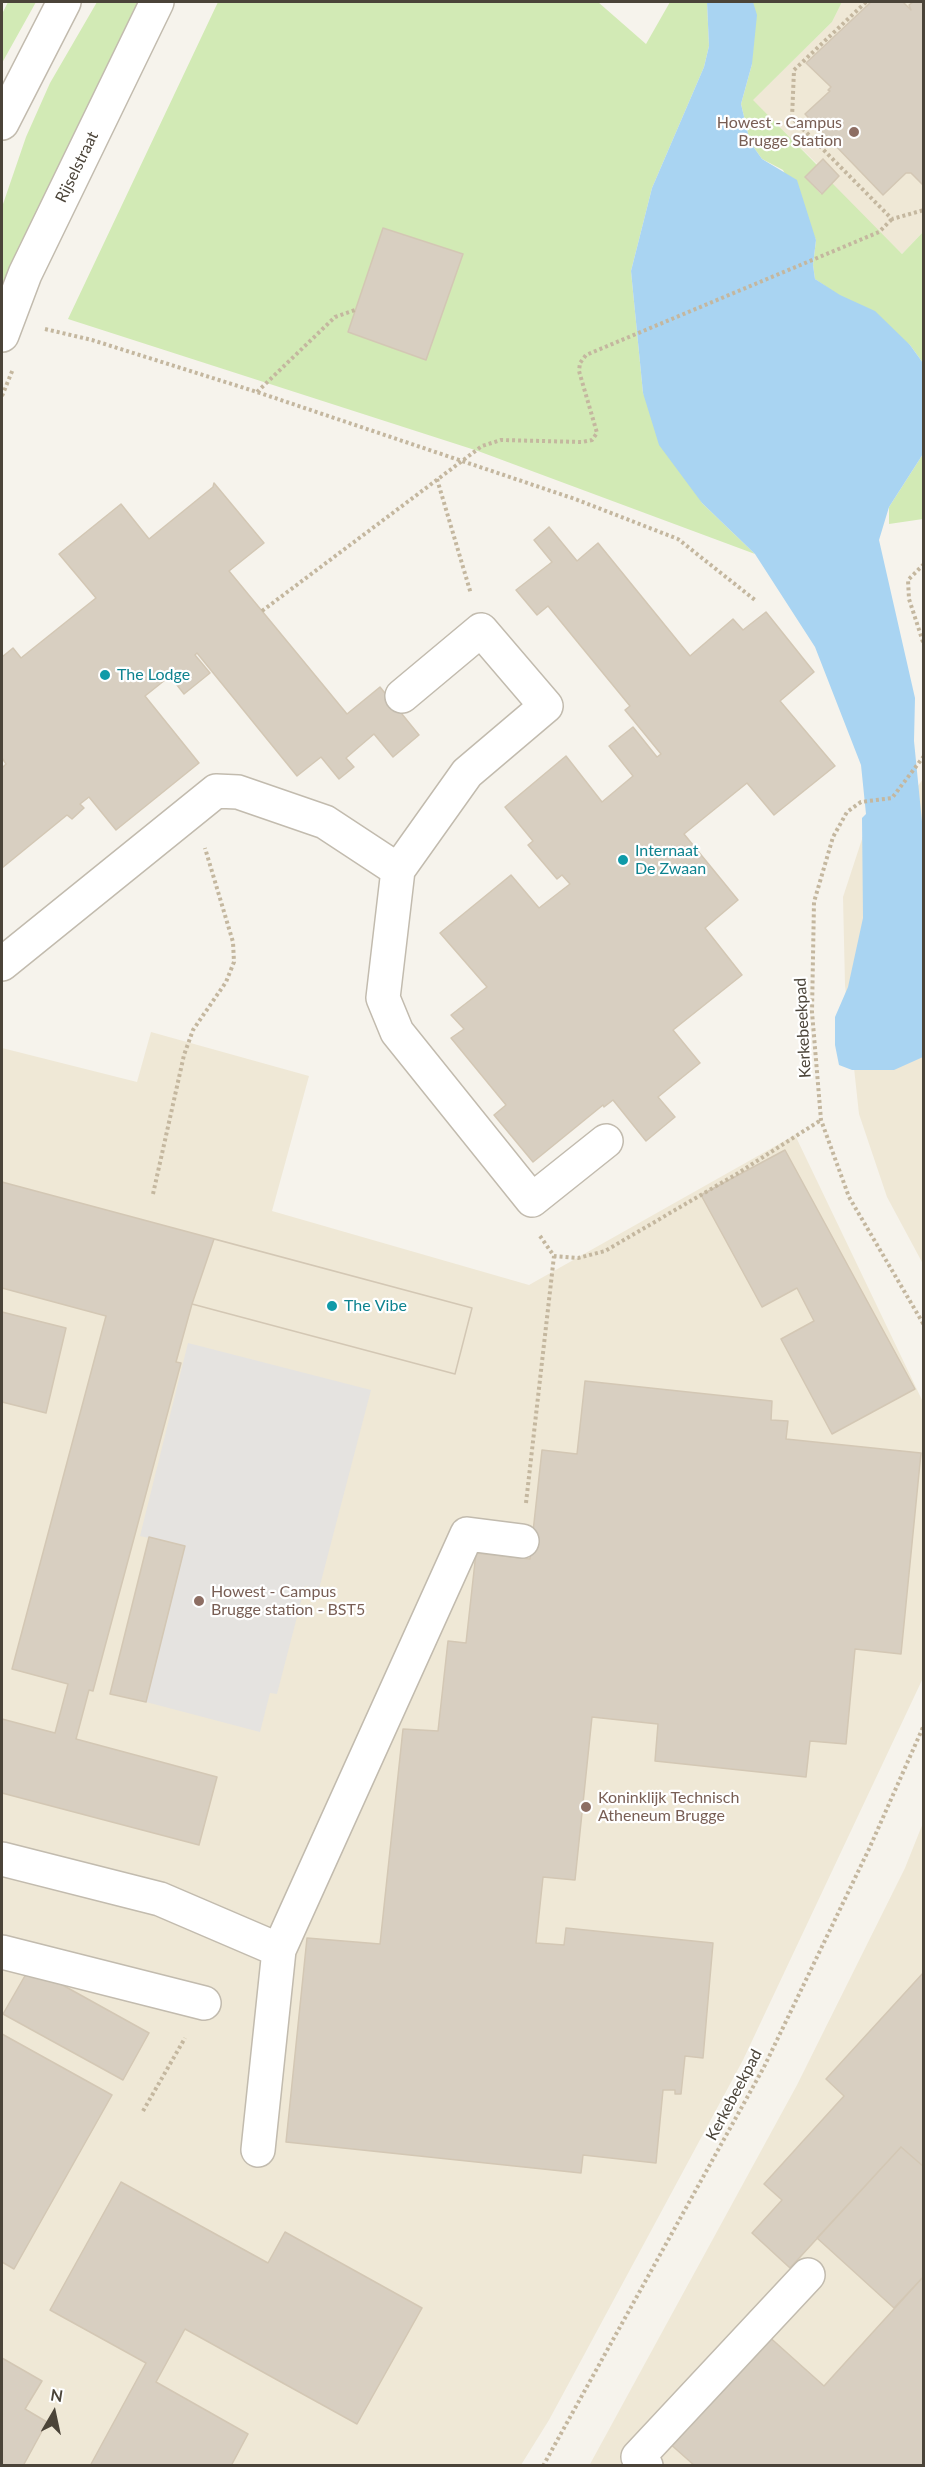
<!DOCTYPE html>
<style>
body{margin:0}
#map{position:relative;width:925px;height:2467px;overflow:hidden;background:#f6f3ec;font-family:Lato,sans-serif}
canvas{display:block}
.frame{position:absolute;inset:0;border:3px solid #4b4439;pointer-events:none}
.north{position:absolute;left:24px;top:2383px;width:60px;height:60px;-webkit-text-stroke:4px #fff;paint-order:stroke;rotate:9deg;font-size:16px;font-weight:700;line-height:24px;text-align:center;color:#4b4439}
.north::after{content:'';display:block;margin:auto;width:21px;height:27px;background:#4b4439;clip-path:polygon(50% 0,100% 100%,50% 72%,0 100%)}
</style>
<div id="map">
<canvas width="925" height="2467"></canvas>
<div class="frame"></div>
<div class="north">N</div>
</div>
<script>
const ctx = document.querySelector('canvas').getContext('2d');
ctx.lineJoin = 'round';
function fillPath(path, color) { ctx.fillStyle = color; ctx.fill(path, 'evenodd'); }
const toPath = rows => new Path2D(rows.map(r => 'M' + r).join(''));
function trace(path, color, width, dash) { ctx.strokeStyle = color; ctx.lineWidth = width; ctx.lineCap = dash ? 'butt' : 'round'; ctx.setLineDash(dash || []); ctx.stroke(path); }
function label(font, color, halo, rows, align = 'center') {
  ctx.font = font + ' Lato,sans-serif'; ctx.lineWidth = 4.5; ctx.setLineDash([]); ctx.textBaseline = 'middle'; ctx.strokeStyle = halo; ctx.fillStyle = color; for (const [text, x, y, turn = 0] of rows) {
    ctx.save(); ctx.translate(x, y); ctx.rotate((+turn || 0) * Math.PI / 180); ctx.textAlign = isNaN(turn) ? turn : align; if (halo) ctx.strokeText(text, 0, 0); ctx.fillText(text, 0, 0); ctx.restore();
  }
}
fillPath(toPath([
 [842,2,923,2,923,232,902,254,879,232,822,194,805,177,817,164,752,100,832,22],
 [923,779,923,1264,887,1197,859,1114,845,985,843,897,865,830,912,794],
 [151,1032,309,1076,272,1211,529,1285,795,1135,923,1402,923,1678,743,2060,549,2420,521,2465,2,2465,2,1048,137,1082],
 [923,1823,923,2465,589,2466,797,2085,905,1868]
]), '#efe8d6');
fillPath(toPath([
 [8,2,36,2,2,63,2,14],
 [97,2,146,2,2,308,2,207,26,137,50,83],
 [218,2,598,2,646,44,670,2,707,2,709,46,704,67,652,188,631,271,643,393,702,503,755,554,478,451,68,319],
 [752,2,842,2,832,22,753,100,817,165,805,177,821,194,832,183,902,254,923,232,923,363,910,345,815,279,813,265,816,240,783,170,762,159,750,142,741,104,752,64],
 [923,454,923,519,889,524,889,507]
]), '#d2eab5');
fillPath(toPath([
 [188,1343,371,1390,319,1589,305,1586,277,1694,270,1693,260,1732,146,1702,185,1546,140,1536]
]), '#e5e3e0');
fillPath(toPath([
 [707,2,753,2,757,15,752,64,741,104,750,142,762,159,797,180,816,240,813,265,815,279,840,295,875,311,910,345,923,363,923,454,889,507,879,540,915,698,914,741,924,842,923,1057,894,1070,852,1070,839,1065,835,1045,835,1017,848,987,863,918,862,818,866,814,861,765,815,647,755,554,702,503,659,445,643,393,631,271,652,188,704,67,709,46]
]), '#a9d4f2');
const building = toPath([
 [871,2,903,2,911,10,909,5,913,2,924,2,924,186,911,173,906,173,883,195,805,114,830,91,828,90,831,87,806,63,871,2],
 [823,159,839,176,822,194,805,177,823,159],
 [383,228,463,254,426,360,348,332,383,228],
 [214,483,264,543,229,571,347,714,380,687,419,735,393,757,374,734,346,758,354,767,339,779,321,757,297,776,197,653,195,655,210,673,184,694,170,676,145,696,199,763,116,830,89,797,80,804,84,808,72,819,67,815,2,868,2,768,6,764,2,758,2,657,13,648,21,658,96,598,59,554,121,504,149,539,213,487,214,483],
 [549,527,577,561,598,543,690,656,733,619,743,630,766,612,814,672,780,701,835,766,774,815,747,783,684,834,738,900,705,928,742,975,673,1030,700,1063,658,1097,675,1117,646,1141,613,1100,604,1107,603,1105,533,1162,494,1115,506,1105,451,1038,464,1029,451,1015,487,987,440,933,511,875,539,908,570,884,562,875,557,879,528,845,533,841,505,807,566,756,602,802,633,776,609,746,633,727,657,757,661,754,625,710,630,706,548,606,537,615,516,590,552,562,534,540,549,527],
 [785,1150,915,1389,832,1434,781,1339,814,1321,797,1288,762,1307,701,1195,785,1150],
 [2,1182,472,1308,455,1374,192,1304,176,1362,181,1363,93,1691,89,1690,76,1739,217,1777,199,1845,2,1793,2,1719,55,1733,68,1684,12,1669,106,1316,2,1288,2,1182],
 [214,1239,472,1308,455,1374,192,1304,214,1239],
 [2,1312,66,1328,46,1413,2,1402,2,1312],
 [585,1381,772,1401,771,1420,788,1421,786,1439,921,1453,901,1654,855,1649,846,1744,810,1741,806,1777,655,1761,658,1724,592,1717,575,1880,543,1877,536,1943,564,1945,566,1928,713,1943,703,2058,685,2056,681,2094,675,2094,675,2090,663,2090,656,2163,583,2155,581,2173,286,2142,307,1938,380,1944,403,1729,438,1731,448,1641,466,1643,476,1553,530,1559,542,1450,577,1454,585,1381],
 [149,1537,185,1546,146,1702,110,1694,149,1537],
 [30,1967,149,2033,123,2080,3,2014,30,1967],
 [924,1972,924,2167,901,2147,790,2268,752,2233,782,2200,764,2184,844,2096,826,2079,924,1972],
 [2,2034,112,2095,14,2269,2,2262,2,2034],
 [901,2147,924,2167,924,2276,894,2308,817,2238,901,2147],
 [121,2182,268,2263,285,2232,422,2308,357,2424,185,2329,156,2382,248,2434,231,2466,90,2466,146,2363,50,2310,121,2182],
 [924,2276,924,2466,695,2466,668,2442,766,2334,824,2386,924,2276],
 [2,2358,42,2381,25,2409,47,2422,23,2466,2,2466,2,2358]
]);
fillPath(building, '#d8cfc1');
trace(building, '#d3c7b4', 1.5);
const minor = toPath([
 [2,123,64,2],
 [2,335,25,274,157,2],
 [402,696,481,630,546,706,467,773,398,870,383,998,397,1032,532,1200,606,1141],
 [2,964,216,791,238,792,325,822,398,870],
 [2,1859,160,1899,279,1950],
 [2,1952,204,2003],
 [258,2150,279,1950,467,1534,522,1541],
 [646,2466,638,2457,808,2275]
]);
trace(minor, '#c2bbae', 36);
trace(toPath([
 [866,2,794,70,792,118,892,219,924,210],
 [45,329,92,340,257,392,575,499,678,539,755,600],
 [257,392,335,317,355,310],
 [2,396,13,369],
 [437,479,471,594],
 [924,564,908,580,909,599,924,645],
 [262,611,482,446,501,440,582,442,592,440,597,433,579,371,580,363,586,355,879,232,892,219],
 [924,756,892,798,861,802,847,812,833,837,814,902,812,1012,821,1120,849,1197,924,1325],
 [153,1194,184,1055,193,1030,226,982,234,962,233,942,205,848],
 [540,1236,554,1256,578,1258,605,1251,735,1175,821,1120],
 [526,1503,554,1256],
 [143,2111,185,2038],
 [543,2466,764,2067,869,1849,924,1725]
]), '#c4b79f', 4, [3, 3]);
trace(minor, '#fff', 33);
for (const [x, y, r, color] of [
 [854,132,6,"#8d6e63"],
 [105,675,6,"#0f9aa8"],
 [623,860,6,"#0f9aa8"],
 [332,1306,6,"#0f9aa8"],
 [199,1601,6,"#8d6e63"],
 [586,1807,6,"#8d6e63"]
]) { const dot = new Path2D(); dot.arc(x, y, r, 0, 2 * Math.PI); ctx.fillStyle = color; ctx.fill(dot); trace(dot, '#fff', 2); }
label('16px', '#785e54', '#fff', [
 ["Howest - Campus",842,123,"right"],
 ["Brugge Station",842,141,"right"],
 ["Howest - Campus",211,1592],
 ["Brugge station - BST5",211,1610],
 ["Koninklijk Technisch",598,1798],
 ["Atheneum Brugge",598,1816]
], 'left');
label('16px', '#4b4439', '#fff', [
 ["Rijselstraat",77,167,-64],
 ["Kerkebeekpad",803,1028,-93],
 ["Kerkebeekpad",734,2095,-62]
]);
label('16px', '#0d838f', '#fff', [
 ["The Lodge",117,675],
 ["Internaat",635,851],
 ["De Zwaan",635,869],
 ["The Vibe",344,1306]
], 'left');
</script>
